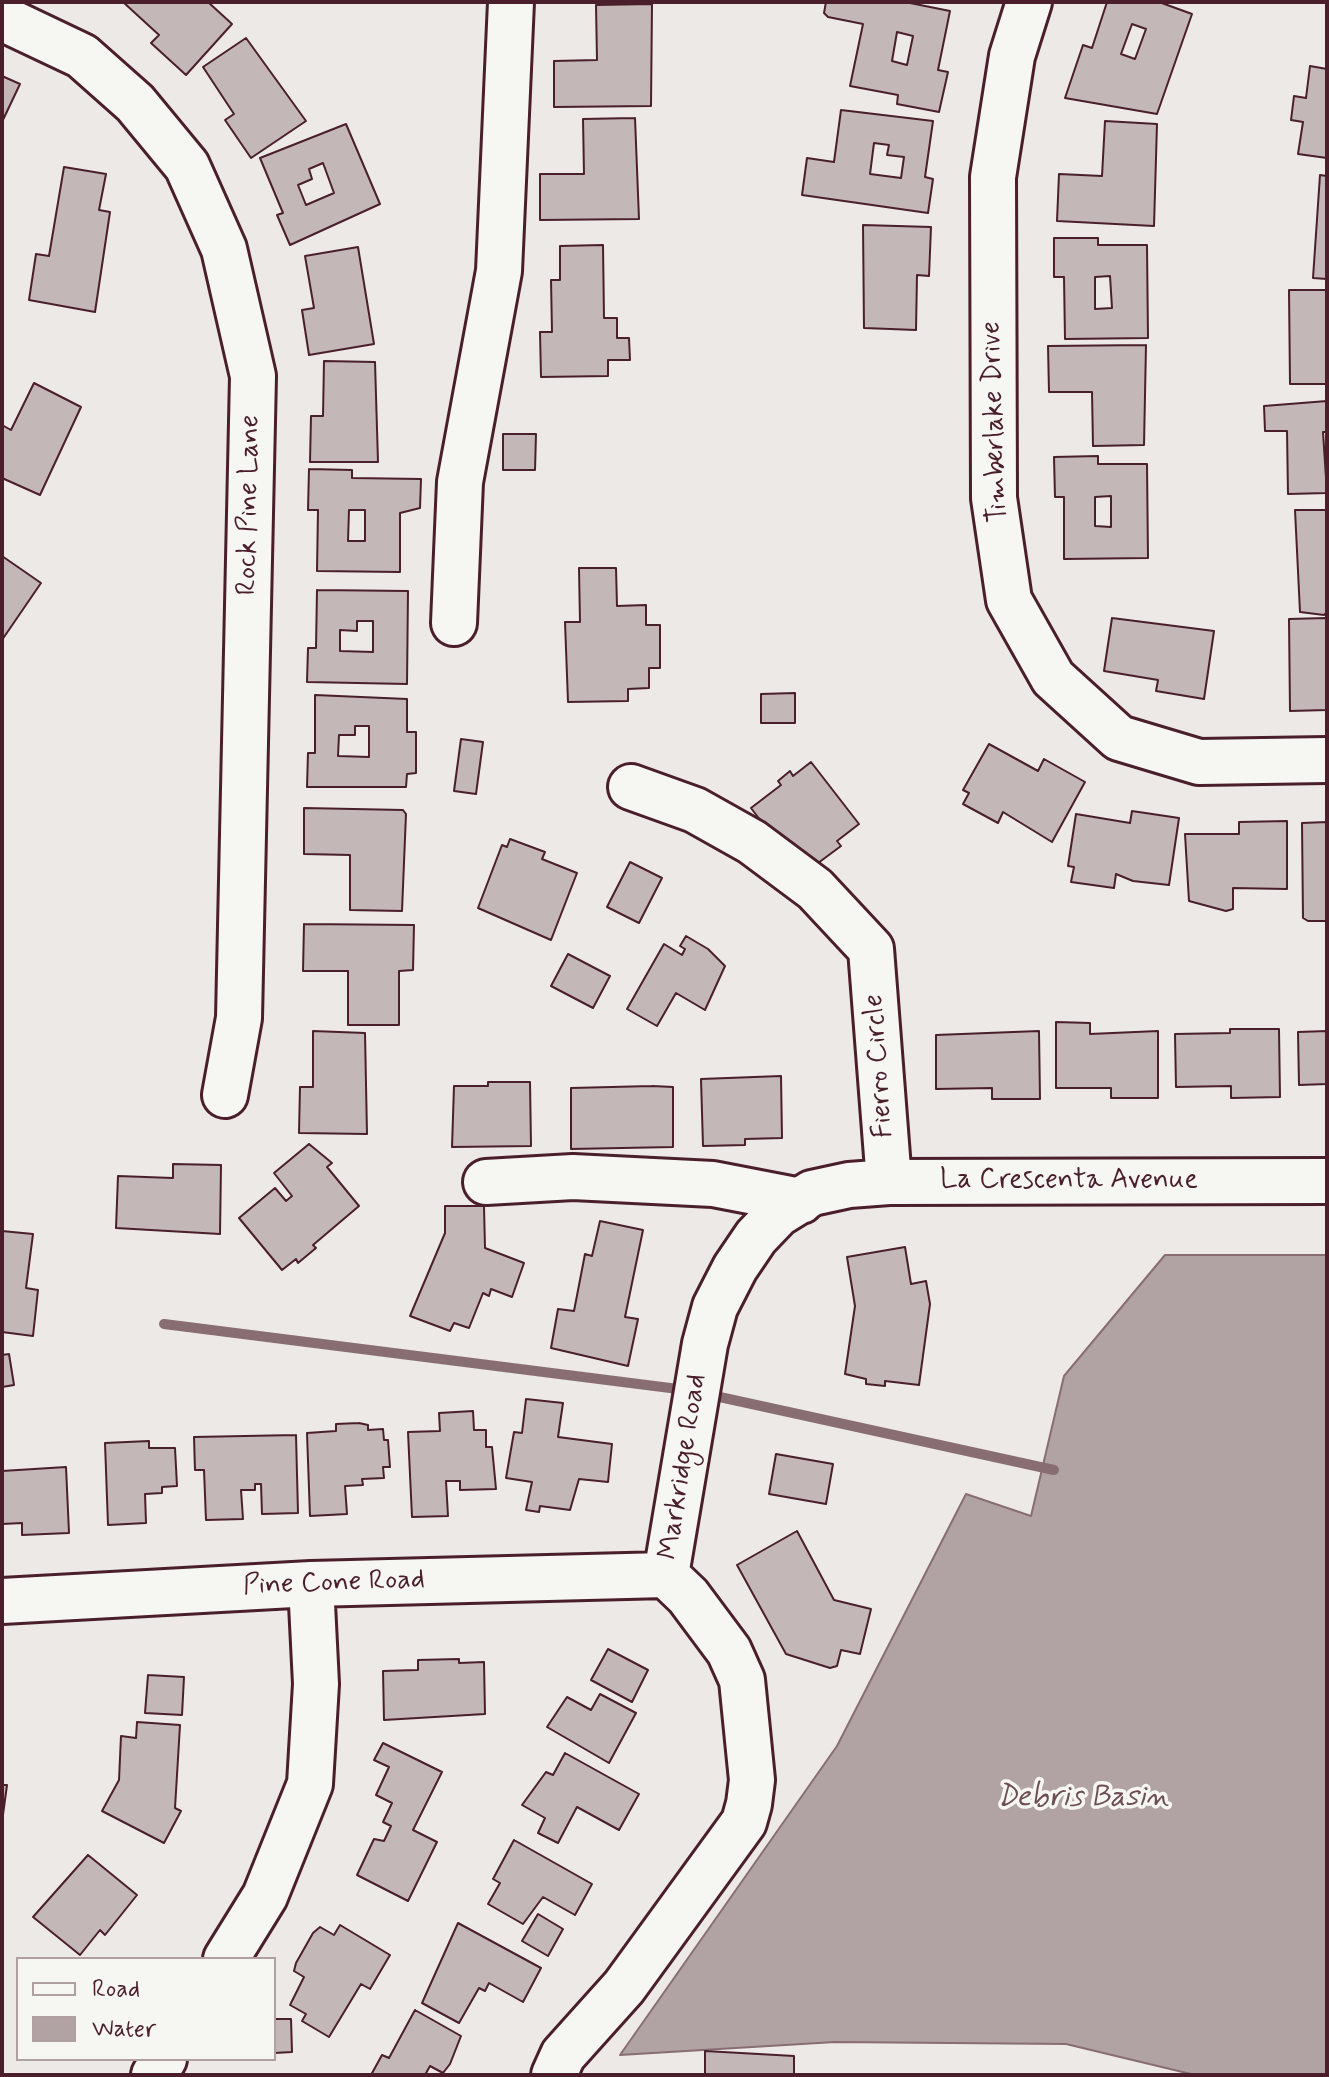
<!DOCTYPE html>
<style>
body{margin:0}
#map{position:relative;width:1329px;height:2077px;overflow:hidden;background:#ece9e6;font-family:Mynerve,sans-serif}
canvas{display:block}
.frame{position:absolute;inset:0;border:4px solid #4a1f2b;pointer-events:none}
.legend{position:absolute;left:16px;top:1957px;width:260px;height:104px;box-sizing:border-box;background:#f6f6f2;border:2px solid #b1a0a2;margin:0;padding:10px 14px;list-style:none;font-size:24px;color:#4a1f2b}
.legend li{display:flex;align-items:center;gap:16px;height:40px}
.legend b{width:40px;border:2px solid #b1a0a2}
</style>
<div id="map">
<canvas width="1329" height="2077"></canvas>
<div class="frame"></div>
<ul class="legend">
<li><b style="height:10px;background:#f6f6f2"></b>Road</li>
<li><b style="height:22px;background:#b1a2a3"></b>Water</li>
</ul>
</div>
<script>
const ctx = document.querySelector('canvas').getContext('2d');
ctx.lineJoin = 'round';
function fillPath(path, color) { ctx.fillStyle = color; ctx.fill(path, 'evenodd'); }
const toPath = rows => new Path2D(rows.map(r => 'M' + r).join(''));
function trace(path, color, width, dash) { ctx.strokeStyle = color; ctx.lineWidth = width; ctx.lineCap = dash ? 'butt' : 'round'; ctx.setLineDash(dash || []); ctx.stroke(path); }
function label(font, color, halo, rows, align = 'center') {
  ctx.font = font + ' Mynerve,sans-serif'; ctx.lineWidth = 7; ctx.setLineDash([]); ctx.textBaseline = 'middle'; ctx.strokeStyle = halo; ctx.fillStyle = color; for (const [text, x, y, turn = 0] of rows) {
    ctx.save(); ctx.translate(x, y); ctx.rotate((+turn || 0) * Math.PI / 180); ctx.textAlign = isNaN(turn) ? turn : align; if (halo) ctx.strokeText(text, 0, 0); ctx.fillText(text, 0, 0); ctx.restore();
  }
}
const water = toPath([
 [1165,1255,1327,1255,1327,2075,1195,2075,1066,2044,835,2042,620,2055,837,1746,966,1494,1031,1516,1064,1376,1165,1255]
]);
fillPath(water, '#b1a2a3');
trace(water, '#886e73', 2);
trace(toPath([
 [164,1324,686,1390],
 [706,1394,1054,1470]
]), '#886e73', 10);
const building = toPath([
 [123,2,208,2,232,24,186,75,151,43,159,35,123,2],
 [826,2,905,2,950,11,938,70,948,72,939,112,897,104,898,95,850,86,863,24,828,17,824,13,826,2],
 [897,32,913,36,907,65,892,61,897,32],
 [1107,2,1159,2,1192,14,1157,114,1065,98,1083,45,1092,48,1107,2],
 [1132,24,1146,29,1135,59,1121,54,1132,24],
 [652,4,651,106,554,107,554,61,597,60,596,5,652,4],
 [246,38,306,121,251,158,225,120,234,114,203,67,246,38],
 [1310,66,1327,69,1327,158,1298,154,1303,122,1291,120,1294,96,1306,98,1310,66],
 [2,76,20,84,2,122,2,76],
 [841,110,933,121,925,177,933,179,928,213,802,195,807,158,834,162,841,110],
 [874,143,889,145,887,155,904,157,901,178,870,174,874,143],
 [635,118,639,219,540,220,540,174,584,174,583,119,635,118],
 [1105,121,1157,124,1154,226,1057,221,1059,174,1102,176,1105,121],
 [346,124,380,204,290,245,277,215,283,213,260,158,346,124],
 [323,163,334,193,306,205,298,185,312,179,309,169,323,163],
 [64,167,106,174,99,210,110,212,95,312,29,300,36,254,49,256,64,167],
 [1320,175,1327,176,1327,279,1313,278,1320,175],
 [863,225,931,227,929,276,917,275,916,330,864,328,863,225],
 [1054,238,1098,238,1098,245,1147,245,1148,338,1065,339,1064,277,1054,277,1054,238],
 [1110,276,1112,308,1095,309,1095,277,1110,276],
 [603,245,604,318,617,318,617,338,629,338,630,360,608,360,608,376,541,377,540,332,552,332,551,280,560,280,560,246,603,245],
 [358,247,374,344,309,355,302,310,314,308,305,256,358,247],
 [1289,290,1327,290,1327,384,1290,384,1289,290],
 [1146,345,1144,445,1093,446,1092,392,1049,392,1048,346,1146,345],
 [324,361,375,362,378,462,310,462,311,416,323,416,324,361],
 [34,383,81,407,40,495,2,478,2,425,11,430,34,383],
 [1327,401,1327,432,1323,432,1327,493,1288,494,1287,431,1265,431,1264,406,1327,401],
 [503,434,536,434,535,470,503,470,503,434],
 [1098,456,1098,464,1147,464,1148,558,1064,559,1064,497,1055,497,1054,457,1098,456],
 [1111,496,1111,527,1095,526,1095,497,1111,496],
 [309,469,352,470,352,478,421,479,420,508,400,513,400,572,317,571,318,510,308,510,309,469],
 [349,510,365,510,365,541,348,541,349,510],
 [1295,510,1327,510,1327,612,1324,615,1300,612,1295,510],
 [2,556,41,583,2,640,2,556],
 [579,568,616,568,617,606,646,605,646,625,660,625,660,668,649,668,649,688,628,689,628,701,568,702,565,622,580,622,579,568],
 [317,590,408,591,407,684,307,682,308,648,316,648,317,590],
 [357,621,373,621,373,652,340,651,340,630,357,631,357,621],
 [1112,618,1214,631,1204,699,1156,691,1158,680,1104,671,1112,618],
 [1327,618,1327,710,1290,711,1289,619,1327,618],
 [795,693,795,723,761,723,761,694,795,693],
 [315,695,407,699,407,732,416,732,416,773,407,774,406,787,307,787,308,753,315,753,315,695],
 [355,726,369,726,369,757,338,756,339,735,355,735,355,726],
 [461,739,483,742,476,794,454,791,461,739],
 [989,744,1038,771,1044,759,1085,782,1052,842,1003,812,998,823,963,804,969,793,963,790,989,744],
 [811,762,859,824,837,841,841,846,802,875,751,808,781,785,778,781,790,771,793,776,811,762],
 [304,808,403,810,406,814,402,911,350,910,350,855,304,854,304,808],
 [1132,811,1179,818,1169,885,1133,881,1116,874,1114,888,1071,882,1074,867,1068,866,1076,814,1130,823,1132,811],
 [1287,821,1287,889,1233,888,1233,909,1226,911,1189,901,1185,834,1239,834,1239,822,1287,821],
 [1327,822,1327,921,1308,921,1303,918,1302,823,1327,822],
 [510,839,545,852,542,859,577,873,551,940,478,908,502,845,507,847,510,839],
 [630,862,662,878,639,923,607,907,630,862],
 [304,924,414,925,413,970,399,971,399,1025,348,1025,348,971,303,971,304,924],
 [686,936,708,949,725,966,705,1010,676,993,657,1026,627,1009,664,944,682,955,685,949,680,946,686,936],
 [568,954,610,976,593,1008,551,986,568,954],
 [1056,1022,1090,1023,1090,1034,1158,1031,1158,1098,1111,1098,1111,1088,1056,1088,1056,1022],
 [1230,1029,1279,1029,1280,1097,1231,1098,1231,1086,1176,1087,1175,1034,1230,1033,1230,1029],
 [313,1031,365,1033,367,1134,299,1133,300,1087,313,1087,313,1031],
 [1039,1031,1040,1099,992,1099,992,1088,936,1089,936,1035,1039,1031],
 [1327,1031,1327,1084,1299,1085,1298,1032,1327,1031],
 [781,1076,782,1138,745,1139,745,1145,703,1146,701,1079,781,1076],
 [488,1082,530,1082,531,1146,452,1147,454,1086,488,1086,488,1082],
 [652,1086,673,1087,673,1147,571,1149,571,1088,652,1086],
 [309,1144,332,1163,327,1167,359,1206,313,1245,316,1248,298,1263,296,1259,282,1270,239,1218,275,1188,286,1201,292,1196,274,1173,309,1144],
 [173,1164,221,1165,220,1234,116,1228,118,1176,173,1178,173,1164],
 [445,1206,484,1206,485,1248,524,1263,512,1297,491,1289,489,1296,483,1293,469,1328,454,1323,450,1331,410,1316,445,1233,445,1206],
 [600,1221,643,1230,625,1317,638,1319,628,1366,551,1348,558,1309,574,1311,585,1254,592,1256,600,1221],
 [2,1231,33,1234,26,1288,38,1290,33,1336,2,1332,2,1231],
 [905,1247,911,1284,926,1281,930,1304,919,1385,885,1381,885,1386,866,1384,866,1379,845,1374,855,1306,847,1257,905,1247],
 [9,1354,14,1385,2,1387,2,1355,9,1354],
 [526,1399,563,1403,558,1437,612,1444,608,1482,579,1479,570,1510,540,1506,539,1512,526,1510,532,1482,506,1478,514,1432,522,1433,526,1399],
 [473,1411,474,1430,486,1430,486,1447,492,1447,496,1489,460,1490,460,1481,446,1481,448,1516,412,1517,408,1432,440,1431,439,1413,473,1411],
 [359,1423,368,1425,368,1430,383,1429,384,1440,388,1440,390,1467,383,1467,384,1478,362,1479,363,1485,345,1486,347,1514,310,1516,307,1433,336,1431,336,1424,359,1423],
 [296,1435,298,1513,262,1514,261,1484,255,1484,255,1490,241,1490,243,1519,206,1520,204,1470,195,1470,194,1437,296,1435],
 [149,1441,149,1448,175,1448,177,1486,162,1487,162,1493,145,1494,146,1523,108,1525,105,1443,149,1441],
 [776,1454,833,1464,826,1504,769,1494,776,1454],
 [66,1467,69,1533,22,1535,22,1523,2,1524,2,1471,66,1467],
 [797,1531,834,1600,871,1609,860,1654,841,1650,837,1666,830,1668,786,1654,737,1565,797,1531],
 [608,1649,648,1670,632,1702,591,1680,608,1649],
 [459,1659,459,1663,484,1662,485,1714,384,1720,383,1671,418,1670,418,1660,459,1659],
 [148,1675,184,1677,182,1715,145,1713,148,1675],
 [600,1694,636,1713,609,1763,547,1727,567,1697,591,1710,600,1694],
 [137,1722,180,1725,175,1808,181,1811,164,1843,102,1811,119,1780,121,1736,136,1738,137,1722],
 [383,1743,442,1772,413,1830,437,1842,408,1901,357,1875,374,1839,384,1841,391,1826,383,1822,392,1803,376,1795,389,1767,374,1760,383,1743],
 [565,1753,639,1794,619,1830,577,1807,558,1843,538,1833,545,1818,522,1805,546,1772,553,1775,565,1753],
 [2,1785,7,1785,2,1822,2,1785],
 [514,1840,592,1884,575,1915,543,1897,523,1924,488,1904,500,1883,493,1879,514,1840],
 [88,1855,137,1895,105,1935,100,1930,80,1955,33,1917,88,1855],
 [538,1914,563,1929,548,1956,522,1941,538,1914],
 [458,1923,541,1968,523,2002,489,1983,485,1991,479,1988,459,2023,422,2003,458,1923],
 [340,1925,390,1955,370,1989,361,1984,329,2037,302,2021,306,2014,290,2005,304,1977,294,1971,296,1963,313,1933,320,1927,334,1935,340,1925],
 [415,2010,461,2036,450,2064,443,2073,430,2066,425,2075,371,2075,382,2055,389,2058,415,2010],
 [274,2019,291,2019,292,2052,274,2053,274,2019],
 [705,2051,794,2056,794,2075,705,2075,705,2051]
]);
fillPath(building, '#c4b7b7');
trace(building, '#4a1f2b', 2);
const minor = toPath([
 [1029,2,1012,56,993,177,994,498,1009,600,1053,678,1119,738,1199,762,1327,760],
 [2,18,82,56,135,103,187,166,224,249,253,376,239,1018,225,1095],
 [454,623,460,482,499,271,511,2],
 [631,787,695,810,752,842,815,889,871,949,889,1182],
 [486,1182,573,1177,713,1184,801,1201],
 [2,1601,311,1584,666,1575],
 [226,1959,265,1896,310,1784,316,1684,311,1584],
 [154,2075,164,2059],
 [554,2075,563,2055,624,1987,744,1822,749,1804,752,1780,742,1680,729,1651,688,1596,666,1575,705,1344,715,1307,735,1268,756,1237,778,1214,812,1193,849,1185,889,1182,1327,1181]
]);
trace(minor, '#4a1f2b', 50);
trace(minor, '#f6f6f2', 44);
label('28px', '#4a1f2b', '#f6f6f2', [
 ["Timberlake Drive",996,422,-92],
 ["Rock Pine Lane",250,505,-89],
 ["Fierro Circle",880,1066,-94],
 ["La Crescenta Avenue",1069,1181],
 ["Markridge Road",684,1467,-81],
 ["Pine Cone Road",334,1584,-2]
]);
label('italic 30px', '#6e4d55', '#f6f6f2', [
 ["Debris Basin",1083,1799]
]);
</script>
